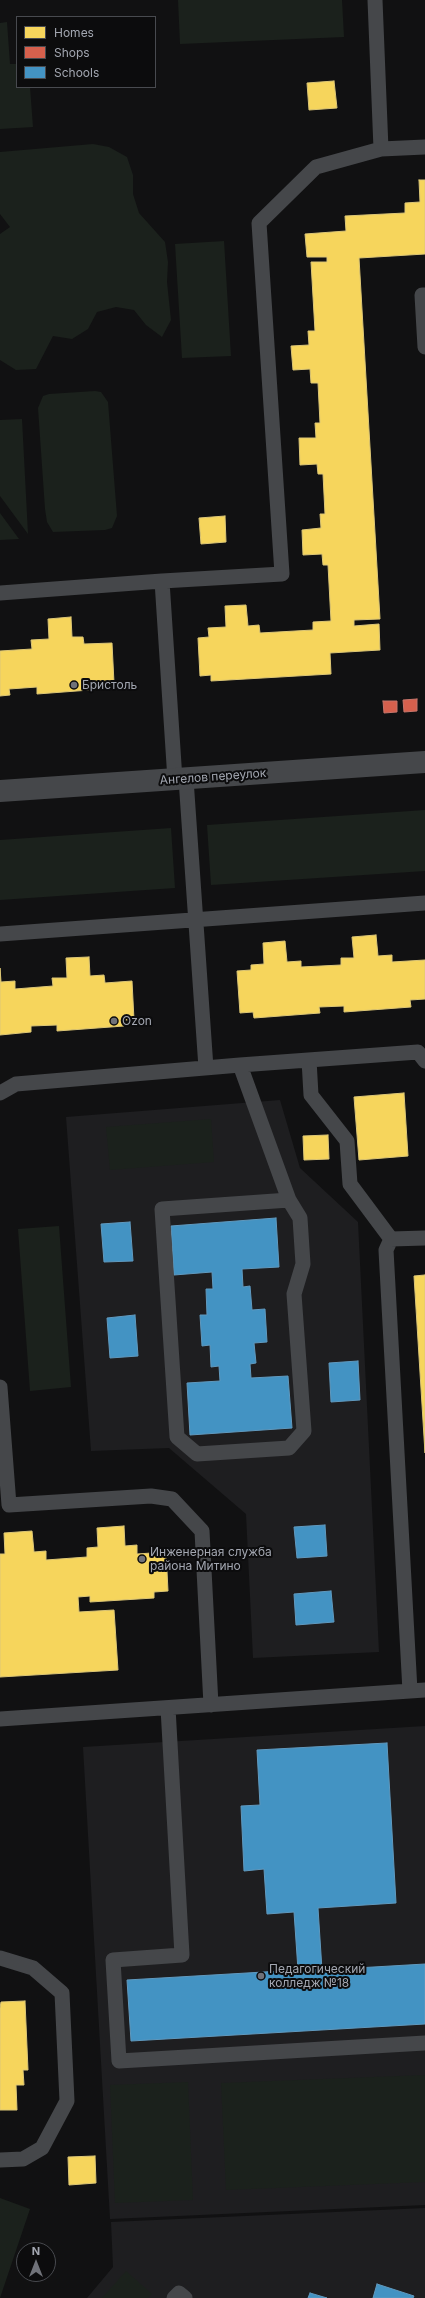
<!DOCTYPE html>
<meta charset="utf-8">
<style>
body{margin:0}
#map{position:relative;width:425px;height:2298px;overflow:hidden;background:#111112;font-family:Inter,sans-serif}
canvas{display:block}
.legend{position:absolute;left:16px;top:16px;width:140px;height:72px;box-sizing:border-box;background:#0c0c0d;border:1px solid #484a4f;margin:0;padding:5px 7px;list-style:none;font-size:12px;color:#a3a7b1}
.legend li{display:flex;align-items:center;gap:8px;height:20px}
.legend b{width:20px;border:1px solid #484a4f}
.north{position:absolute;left:16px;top:2242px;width:40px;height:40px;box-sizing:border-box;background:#0c0c0d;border:1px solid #484a4f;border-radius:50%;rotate:0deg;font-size:11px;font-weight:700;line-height:16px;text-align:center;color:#a3a7b1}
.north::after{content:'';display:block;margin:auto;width:14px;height:18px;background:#707279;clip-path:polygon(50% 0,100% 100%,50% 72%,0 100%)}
</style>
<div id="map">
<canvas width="425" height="2298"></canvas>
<ul class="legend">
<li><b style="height:11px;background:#f6d55c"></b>Homes</li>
<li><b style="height:11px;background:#d6604d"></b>Shops</li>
<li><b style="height:11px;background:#4393c3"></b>Schools</li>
</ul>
<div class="north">N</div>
</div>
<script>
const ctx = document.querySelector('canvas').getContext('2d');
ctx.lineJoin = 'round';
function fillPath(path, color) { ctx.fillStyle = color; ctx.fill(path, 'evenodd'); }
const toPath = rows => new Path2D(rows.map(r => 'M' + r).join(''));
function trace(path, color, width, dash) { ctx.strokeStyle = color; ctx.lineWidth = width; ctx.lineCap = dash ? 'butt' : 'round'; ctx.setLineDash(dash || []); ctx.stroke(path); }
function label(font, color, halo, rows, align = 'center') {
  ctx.font = font + ' Inter,sans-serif'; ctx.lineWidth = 4; ctx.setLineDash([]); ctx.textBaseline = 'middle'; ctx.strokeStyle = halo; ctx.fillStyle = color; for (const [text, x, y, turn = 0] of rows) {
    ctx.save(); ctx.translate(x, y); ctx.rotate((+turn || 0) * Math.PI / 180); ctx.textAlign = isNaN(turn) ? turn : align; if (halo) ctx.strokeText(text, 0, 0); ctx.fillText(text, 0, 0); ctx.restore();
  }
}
fillPath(toPath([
 [280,1100,300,1168,358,1222,379,1652,253,1658,246,1514,169,1448,91,1451,66,1117],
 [425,1726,425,2205,110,2219,83,1747],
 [425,2208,425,2298,87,2298,113,2267,111,2222]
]), '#1e1e20');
fillPath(toPath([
 [178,0,342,0,344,37,180,44],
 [7,22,10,64,17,64,17,87,30,87,33,127,0,129,0,23],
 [93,144,109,147,127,157,133,175,133,194,139,213,165,242,168,262,167,282,171,320,162,337,146,325,134,310,116,307,97,312,88,329,72,339,53,336,36,369,16,370,0,360,0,234,10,227,0,214,0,152],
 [224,241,231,356,182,358,175,244],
 [95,391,101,392,108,402,117,516,112,528,105,530,53,532,47,522,45,509,38,408,43,396,49,394],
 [22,419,28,534,0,496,0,420],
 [0,513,19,539,0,540],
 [425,810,425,871,211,885,207,825],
 [171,828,175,888,0,900,0,840],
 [211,1119,214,1162,110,1170,106,1127],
 [59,1226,71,1387,30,1391,18,1229],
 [425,2075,425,2182,226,2190,221,2083],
 [188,2082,193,2200,115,2203,110,2085],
 [0,2198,30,2209,0,2298],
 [126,2271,152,2294,148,2298,102,2298]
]), '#1b211c');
const homes = toPath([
 [334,81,337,108,309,110,307,83,334,81],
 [419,180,425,180,425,254,359,258,380,619,354,620,354,626,379,624,380,650,330,653,331,674,211,681,211,675,200,676,198,638,209,637,208,628,226,627,225,606,246,605,248,626,259,625,260,633,313,630,313,622,331,621,328,565,323,565,322,554,303,555,302,530,321,528,320,514,325,514,323,474,318,474,317,464,300,465,299,438,316,438,315,423,320,423,318,383,311,383,310,369,293,370,291,346,309,345,308,331,315,331,311,262,327,262,327,257,307,257,305,234,346,231,345,216,405,213,405,203,420,202,419,180],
 [225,516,226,542,201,544,199,518,225,516],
 [71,617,72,637,83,637,84,644,112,643,114,683,103,684,103,689,37,694,37,687,9,689,10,695,0,696,0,651,32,649,31,640,49,639,48,619,71,617],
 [376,935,378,956,392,955,392,962,425,960,425,999,410,1000,411,1007,344,1012,344,1006,319,1007,320,1013,254,1018,253,1012,240,1013,237,971,251,970,251,965,264,964,263,943,285,941,287,962,301,961,301,967,341,965,341,958,354,958,352,937,376,935],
 [89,957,90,976,104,975,105,983,132,981,134,1020,123,1020,124,1026,57,1031,57,1025,31,1026,31,1032,0,1035,0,968,1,982,15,981,15,989,53,986,52,978,67,978,66,958,89,957],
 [404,1093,408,1156,359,1160,354,1097,404,1093],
 [328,1135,329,1159,304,1160,303,1136,328,1135],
 [425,1275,425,1453,414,1276,425,1275],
 [124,1526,125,1546,137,1545,137,1554,166,1552,168,1591,154,1592,154,1598,90,1602,90,1596,78,1597,79,1612,114,1610,118,1670,0,1677,0,1554,5,1554,4,1533,32,1531,34,1552,46,1551,46,1560,87,1557,87,1548,98,1547,97,1528,124,1526],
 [25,2001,28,2070,23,2070,24,2085,16,2085,17,2110,0,2110,0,2008,1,2002,25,2001],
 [95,2156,96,2183,69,2185,68,2157,95,2156]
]);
fillPath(homes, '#f6d55c');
trace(homes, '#ddc776', 1);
const shops = toPath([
 [417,699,417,711,404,712,403,700,417,699],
 [383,701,397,701,397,712,384,713,383,701]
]);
fillPath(shops, '#d6604d');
trace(shops, '#c7756b', 1);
const schools = toPath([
 [276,1218,279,1267,242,1269,243,1287,250,1286,252,1310,265,1309,267,1342,254,1343,256,1363,250,1364,251,1378,288,1376,292,1428,190,1435,187,1383,220,1381,219,1366,211,1367,210,1345,202,1346,200,1315,207,1315,206,1289,213,1289,212,1272,174,1275,171,1226,276,1218],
 [130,1222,133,1261,104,1262,101,1224,130,1222],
 [135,1315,138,1356,110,1358,107,1318,135,1315],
 [358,1361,360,1400,331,1402,329,1363,358,1361],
 [325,1525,327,1556,297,1558,294,1527,325,1525],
 [331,1591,334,1622,296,1625,294,1594,331,1591],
 [387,1743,396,1903,318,1908,322,1970,425,1964,425,2024,131,2041,127,1980,298,1970,294,1912,267,1914,264,1869,244,1871,241,1806,260,1805,257,1750,387,1743],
 [377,2284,414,2296,413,2298,373,2298,377,2284],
 [310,2293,327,2298,308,2298,310,2293]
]);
fillPath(schools, '#4393c3');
trace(schools, '#6099be', 1);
trace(toPath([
 [375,0,381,149],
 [425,295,422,295,425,347],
 [0,593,162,581],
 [186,779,206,1068],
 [175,780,162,581,282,574,259,223,316,167,381,149,425,147],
 [0,934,425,903],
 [309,1060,311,1095,347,1141,350,1184,391,1239],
 [240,1065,289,1200,300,1218,303,1264,294,1294,304,1431,289,1448,197,1454,177,1437,162,1209,289,1200],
 [0,1093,16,1084,240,1065,418,1052,425,1061],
 [0,1387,9,1505,151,1496,172,1499,202,1531,211,1705],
 [410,1691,386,1250,391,1239,425,1238],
 [168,1708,182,1955,113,1960,119,2061,425,2043],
 [0,1719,425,1690],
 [0,1958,33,1968,62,1993,67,2101,42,2148,23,2159,0,2160],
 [174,2298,179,2293,185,2298]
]), '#45474a', 15);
trace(toPath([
 [0,791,425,762]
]), '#45474a', 22);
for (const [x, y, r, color] of [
 [74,685,4,"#707279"],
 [114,1021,4,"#707279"],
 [142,1559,4,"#707279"],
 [261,1976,4,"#707279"]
]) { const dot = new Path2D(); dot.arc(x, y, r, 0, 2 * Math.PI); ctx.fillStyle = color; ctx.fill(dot); trace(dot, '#0c0c0d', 1.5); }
label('12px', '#a3a7b1', '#0c0c0d', [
 ["Бристоль",82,685],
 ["Ozon",122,1021],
 ["Инженерная служба",150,1552],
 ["района Митино",150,1566],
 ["Педагогический",269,1969],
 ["колледж №18",269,1983]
], 'left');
label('12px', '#a3a7b1', '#0c0c0d', [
 ["Ангелов переулок",213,777,-4]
]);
</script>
